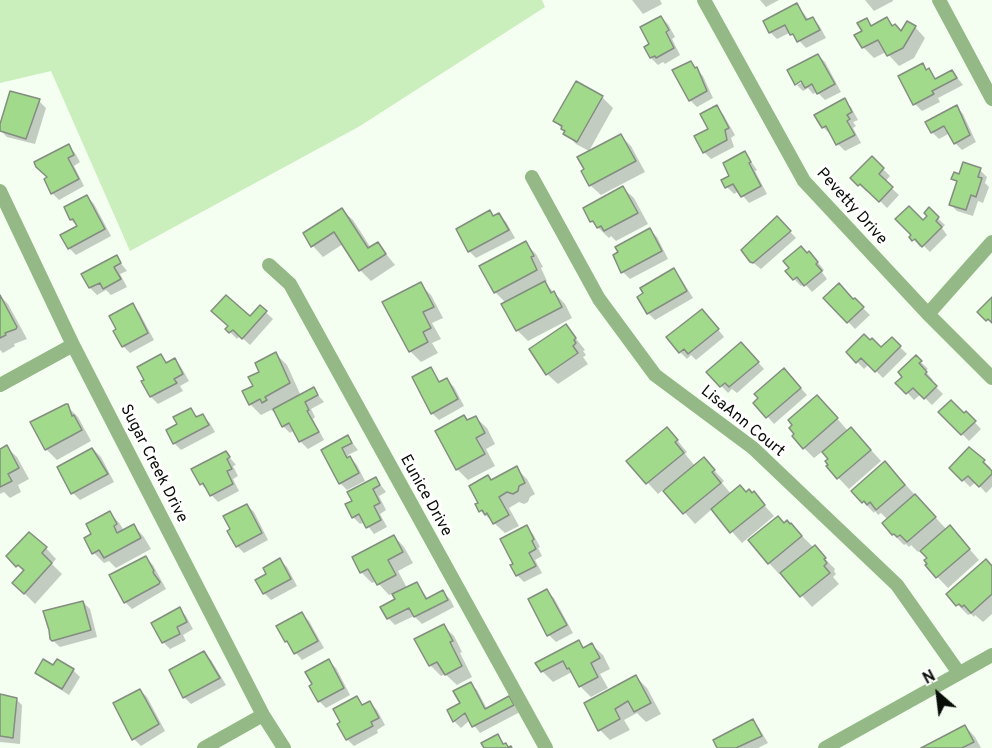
<!DOCTYPE html>
<style>
body{margin:0}
#map{position:relative;width:992px;height:748px;overflow:hidden;background:#f4fff1;font-family:Overpass,sans-serif}
canvas{display:block}
.north{position:absolute;left:908px;top:664px;width:60px;height:60px;-webkit-text-stroke:4px #fff;paint-order:stroke;rotate:332deg;font-size:16px;font-weight:700;line-height:24px;text-align:center;color:#090d08}
.north::after{content:'';display:block;margin:auto;width:21px;height:27px;background:#090d08;clip-path:polygon(50% 0,100% 100%,50% 72%,0 100%)}
</style>
<div id="map">
<canvas width="992" height="748"></canvas>
<div class="north">N</div>
</div>
<script>
const ctx = document.querySelector('canvas').getContext('2d');
ctx.lineJoin = 'round';
function fillPath(path, color) { ctx.fillStyle = color; ctx.fill(path, 'evenodd'); }
const toPath = rows => new Path2D(rows.map(r => 'M' + r).join(''));
function trace(path, color, width, dash) { ctx.strokeStyle = color; ctx.lineWidth = width; ctx.lineCap = dash ? 'butt' : 'round'; ctx.setLineDash(dash || []); ctx.stroke(path); }
function label(font, color, halo, rows, align = 'center') {
  ctx.font = font + ' Overpass,sans-serif'; ctx.lineWidth = 6; ctx.setLineDash([]); ctx.textBaseline = 'middle'; ctx.strokeStyle = halo; ctx.fillStyle = color; for (const [text, x, y, turn = 0] of rows) {
    ctx.save(); ctx.translate(x, y); ctx.rotate((+turn || 0) * Math.PI / 180); ctx.textAlign = isNaN(turn) ? turn : align; if (halo) ctx.strokeText(text, 0, 0); ctx.fillText(text, 0, 0); ctx.restore();
  }
}
fillPath(toPath([
 [0,0,542,0,545,7,360,126,130,251,51,71,0,83]
]), '#caeebc');
fillPath(toPath([
 [632,0,660,0,662,4,643,14],
 [760,0,779,0,766,7],
 [865,0,893,0,893,1,874,11],
 [797,5,809,20,812,18,819,25,826,38,806,48,791,32,777,39,770,32,765,22],
 [661,17,668,24,675,37,672,39,680,55,665,64,663,62,658,65,651,58,646,47,651,45],
 [887,19,902,34,915,27,925,38,914,58,899,66,886,52,874,58,863,47,866,20,873,26],
 [818,55,825,62,841,92,825,100,817,92,813,94,808,88,803,91,797,85,809,79],
 [690,63,703,76,713,98,697,107,690,100],
 [922,65,937,80,952,71,963,85,938,98,940,102,922,111,915,104,900,77],
 [602,97,613,108,589,151,576,144,555,121],
 [844,100,851,107,858,120,853,122,856,126,853,128,861,143,845,151,838,144,832,134,830,134,823,127,816,115],
 [39,101,46,108,35,144,7,137,0,130],
 [716,107,723,114,735,135,731,138,734,147,711,159,704,152],
 [957,107,963,114,976,142,962,150,955,143,950,133,939,139,932,132],
 [621,136,631,146,645,172,601,195,590,185],
 [68,146,75,153,80,162,74,166,84,186,59,200,52,193],
 [745,153,757,170,755,171,767,194,749,203,739,191,734,194,727,187],
 [872,158,890,176,885,182,899,195,887,208,868,189,866,191,852,178],
 [980,170,987,177,985,183,989,187,983,203,978,201,973,216,957,211,950,204,958,183,953,179],
 [623,188,634,198,648,224,616,241,611,236,609,238,591,221],
 [87,197,94,204,111,236,76,255,69,248,78,227,71,220],
 [342,210,353,220,371,248,378,244,395,265,371,281,360,270,343,244,323,257,313,246,305,234],
 [929,210,945,225,942,228,947,235,930,252,923,245,920,247,914,240,913,235,929,216],
 [490,212,495,217,499,215,506,222,515,238,476,258,469,251],
 [777,218,796,238,761,269,751,261],
 [650,230,657,237,668,259,630,279,623,272,615,256],
 [525,243,536,254,543,267,541,268,547,281,544,282,565,304,572,318,528,341,517,330,506,303,495,292],
 [807,255,816,260,824,270,822,272,827,279,812,292,804,283,801,286,794,279],
 [116,257,127,271,120,274,127,287,111,295,106,290,97,295,90,288,83,275],
 [673,270,680,277,693,298,655,320,648,313,645,294],
 [420,284,431,295,443,318,432,323,441,339,432,343,438,353,421,362,410,351],
 [0,296,8,304,27,339,14,344,15,346,3,353,0,350],
 [825,298,855,300,870,315,855,329],
 [132,305,139,312,154,340,130,353,123,346],
 [260,307,273,319,250,345,240,336,237,339,227,329,230,326,250,318],
 [709,318,724,337,696,360,691,355,687,359,680,352],
 [566,326,585,350,583,351,586,355,583,357,588,364,558,384,547,374],
 [892,339,907,354,883,378,869,364,864,369,848,352,881,349],
 [748,351,764,369,737,393,732,389,728,393,708,372],
 [276,354,287,365,301,396,313,389,324,402,311,409,315,417,313,419,324,440,308,449,301,442,295,430,290,433,283,426,276,411,274,412,271,410,261,415,250,404,255,386,261,372],
 [161,356,168,363,174,360,181,367,189,381,180,386,183,391,158,404,151,397,143,382],
 [916,357,928,369,925,371,933,380,931,382,943,394,932,405,921,394,914,400,898,383],
 [430,369,441,383,447,380,454,387,464,406,439,420,432,413],
 [791,377,807,395,774,424,756,403],
 [67,406,78,417,91,441,57,460,46,449],
 [828,408,848,431,861,439,881,461,849,489,828,467,830,459,823,451,814,458,804,448,794,425],
 [191,410,199,418,203,416,210,423,215,432,181,450,174,443,179,424],
 [940,412,964,415,966,413,981,429,969,441],
 [464,417,468,421,476,418,487,428,495,444,486,449,495,466,468,480,457,469,437,431],
 [348,437,358,450,348,455,357,465,365,481,347,490,340,483,323,450],
 [677,440,687,452,685,454,695,466,714,470,724,481,722,483,731,494,754,494,774,516,742,543,712,509,695,524,664,489,658,494,628,461],
 [6,447,17,457,29,479,18,485,21,492,10,498,4,492,0,494,0,450],
 [970,449,991,468,989,470,992,473,992,487,986,493,976,482,970,487,951,468],
 [94,450,101,457,114,482,80,500,73,493,59,467],
 [226,453,236,465,233,466,238,476,233,479,239,491,218,502,201,484],
 [516,468,527,479,535,494,530,497,528,502,524,504,519,502,509,508,519,526,505,533,481,511,492,481],
 [896,474,947,530,960,538,979,560,948,588,927,566,929,558,921,549,918,552,911,545,909,547,906,544,904,545,893,534,888,520,881,513,878,515,875,511,874,513,853,491],
 [376,479,386,492,379,496,386,510,380,514,387,527,374,534,365,522,360,524,353,517,354,501],
 [247,505,254,512,268,540,244,553,237,546],
 [110,513,120,524,124,531,134,526,144,537,151,549,116,568,109,561,104,563,94,553,93,535],
 [784,524,791,525,835,569,834,571,836,574,833,577,839,584,812,607,781,572,779,574,769,563],
 [526,527,533,534,540,547,538,548,542,556,535,560,542,573,524,582,517,575],
 [394,536,404,547,413,563,398,571,407,588,417,583,428,599,443,592,450,599,454,607,422,624,414,616,395,625,388,618,382,607,397,599,394,593,389,595,376,581,372,583,361,572,354,558],
 [46,548,56,559,52,564,62,574,35,604,14,583,24,572,8,556],
 [146,558,153,565,166,589,132,609,125,602],
 [280,560,287,567,297,586,271,600,264,593,268,575],
 [992,568,992,614,983,622,975,615,974,617,971,614,968,615,958,605],
 [547,591,554,598,573,633,556,642,549,635],
 [83,602,90,609,97,637,60,647,51,639],
 [179,609,186,616,193,629,183,635,186,641,170,649,163,642],
 [302,614,309,621,324,648,302,660,286,641],
 [443,626,454,636,462,652,460,653,472,677,457,685,445,674,441,676,430,665],
 [578,642,585,648,592,645,603,655,610,669,600,674,608,688,591,697,580,686,572,672,553,682,542,671],
 [204,653,211,660,226,685,191,704,184,697],
 [329,661,336,668,350,695,326,708,319,701],
 [54,667,73,670,80,677,69,695,44,679,37,672],
 [636,677,647,688,661,714,646,722,637,713,624,720,630,730,610,740,600,730],
 [470,683,477,690,487,709,509,698,520,712,480,733,470,720,461,728,454,721],
 [140,690,147,697,165,731,141,746,134,739],
 [0,696,15,698,22,705,20,744,0,742],
 [357,698,364,706,370,703,377,710,385,725,377,730,378,733,354,746,347,739],
 [752,721,759,728,768,743,758,748,719,748],
 [965,726,975,737,981,748,924,748]
]), '#0003');
const building = toPath([
 [797,3,806,20,813,17,820,30,797,42,793,34,790,35,785,25,769,33,763,21,797,3],
 [661,16,669,30,666,32,674,48,656,58,655,56,650,58,644,47,649,44,640,27,661,16],
 [887,17,892,26,895,24,901,31,907,21,916,26,903,48,887,56,878,40,862,48,854,35,862,31,857,23,867,18,871,26,887,17],
 [818,54,835,84,817,94,812,84,805,88,801,81,795,85,787,70,818,54],
 [691,61,695,68,697,67,707,91,689,101,672,70,691,61],
 [923,63,926,70,929,68,935,79,952,70,957,78,932,91,934,94,913,105,898,76,923,63],
 [576,81,603,96,577,142,563,134,565,131,561,129,562,126,553,121,576,81],
 [10,91,40,99,26,139,0,131,0,124,10,91],
 [845,98,852,112,847,115,850,119,847,121,855,135,836,145,826,126,822,128,814,115,845,98],
 [717,105,729,128,725,130,727,140,703,153,694,136,708,129,700,114,717,105],
 [957,105,970,135,954,144,944,126,931,133,925,122,957,105],
 [621,134,636,161,589,186,581,171,584,169,577,157,621,134],
 [69,144,74,155,68,158,79,179,51,194,44,179,47,177,36,167,34,162,69,144],
 [745,151,751,162,749,163,761,186,741,197,733,184,725,188,721,180,729,176,723,163,745,151],
 [872,156,884,168,879,174,893,187,879,202,860,184,858,186,850,178,872,156],
 [963,162,981,168,978,177,982,178,976,197,971,195,966,210,949,205,957,181,951,179,954,172,959,174,963,162],
 [623,186,638,213,604,231,601,226,597,228,593,221,590,222,583,208,623,186],
 [87,195,105,229,68,249,60,235,77,226,73,219,70,220,64,207,87,195],
 [909,206,923,220,927,216,924,213,929,207,939,217,936,221,942,227,922,247,915,239,912,241,909,237,911,235,895,219,909,206],
 [342,208,368,248,378,242,386,254,359,271,334,232,311,247,303,233,342,208],
 [490,210,493,216,499,213,509,230,468,252,456,229,490,210],
 [777,216,791,231,753,263,750,262,741,250,777,216],
 [650,228,662,251,621,273,613,255,618,252,615,247,650,228],
 [526,241,534,256,531,257,537,270,494,293,479,266,526,241],
 [801,246,807,253,809,251,818,262,816,264,822,271,804,286,797,277,793,280,785,271,789,268,783,261,801,246],
 [117,255,121,263,114,267,121,279,103,289,100,283,89,288,81,274,117,255],
 [674,268,687,291,647,314,637,297,643,293,640,288,674,268],
 [545,281,551,293,554,291,562,307,516,331,501,304,545,281],
 [421,282,434,307,423,312,431,328,423,332,428,342,409,352,382,302,421,282],
 [839,283,853,299,855,298,864,307,847,323,823,298,839,283],
 [0,295,17,327,16,329,5,333,6,335,0,338,0,295],
 [226,295,250,316,260,305,267,311,242,339,233,330,229,333,225,329,228,326,211,311,226,295],
 [992,297,992,323,988,319,986,321,977,312,992,297],
 [133,303,148,333,122,347,113,331,116,329,109,316,133,303],
 [702,309,719,329,688,354,684,349,679,353,666,337,702,309],
 [566,324,576,338,574,340,576,343,573,346,578,353,546,375,529,349,566,324],
 [864,334,870,340,872,338,881,347,892,337,901,346,875,372,861,358,856,363,846,352,864,334],
 [741,342,759,362,729,387,725,383,720,387,706,372,741,342],
 [276,352,290,383,265,397,267,400,262,403,260,399,249,405,242,391,253,386,248,377,259,372,255,363,276,352],
 [161,354,166,363,175,358,183,374,174,379,177,383,150,397,141,381,144,380,137,367,161,354],
 [916,355,922,361,919,363,927,372,925,374,937,386,924,399,913,388,906,394,895,383,902,377,898,372,916,355],
 [431,367,439,382,447,378,458,399,431,414,412,377,431,367],
 [784,368,801,388,766,418,753,403,758,398,754,394,784,368],
 [314,387,318,395,305,402,309,410,307,411,319,432,299,442,289,423,282,427,273,409,314,387],
 [817,395,838,418,803,449,792,436,794,434,789,428,792,425,788,420,817,395],
 [951,400,964,413,966,411,976,421,961,435,938,412,951,400],
 [66,404,68,404,72,416,74,415,82,430,45,450,30,422,66,404],
 [191,408,196,417,203,414,209,425,173,444,166,430,177,424,173,417,191,408],
 [464,415,467,420,476,416,485,433,476,438,485,454,456,470,435,431,464,415],
 [667,427,678,440,675,442,684,453,646,484,626,461,667,427],
 [851,427,871,450,837,479,826,466,828,465,825,461,828,459,822,452,851,427],
 [348,435,352,443,342,448,347,458,350,456,359,473,339,484,321,450,348,435],
 [7,445,19,468,8,474,12,481,0,487,0,449,7,445],
 [969,447,985,460,983,462,992,471,992,474,979,487,968,476,962,481,949,468,969,447],
 [92,448,108,474,71,494,57,467,92,448],
 [226,451,230,457,227,459,232,469,227,471,233,484,210,496,203,483,200,485,191,469,226,451],
 [704,457,715,470,712,472,721,483,683,514,663,491,704,457],
 [885,461,905,485,876,510,870,502,867,505,864,501,862,503,851,491,885,461],
 [517,466,525,483,519,486,518,491,513,494,507,492,499,497,509,515,493,524,487,513,485,515,482,510,479,512,475,504,478,503,469,486,488,475,491,480,517,466],
 [376,477,380,485,373,489,380,503,374,506,381,520,366,528,359,514,352,518,345,504,352,501,347,492,376,477],
 [740,485,746,492,749,489,752,493,754,491,765,505,730,533,711,509,740,485],
 [915,494,936,517,907,542,900,535,897,537,894,534,892,535,882,523,915,494],
 [247,504,262,533,236,547,227,531,230,529,223,516,247,504],
 [110,511,117,524,114,526,117,533,134,524,141,538,104,558,99,550,92,554,84,538,91,534,86,524,110,511],
 [778,516,784,523,787,520,790,524,791,523,802,536,768,564,748,540,778,516],
 [527,525,534,539,532,541,536,549,529,553,536,566,516,576,510,565,513,564,500,539,527,525],
 [950,525,970,549,936,578,925,565,927,564,924,560,927,558,920,551,950,525],
 [29,532,47,547,42,553,52,563,24,594,12,583,24,570,18,565,16,567,6,556,29,532],
 [394,535,403,552,388,560,396,575,377,585,368,569,360,573,352,557,394,535],
 [815,545,826,558,824,559,827,563,824,566,830,573,800,597,780,573,815,545],
 [146,556,154,571,153,572,154,574,160,582,159,584,124,603,109,575,146,556],
 [280,558,291,579,263,594,255,580,266,574,263,568,280,558],
 [986,559,992,566,992,594,971,613,964,605,962,607,959,604,956,606,946,594,986,559],
 [417,582,426,599,443,590,448,600,414,617,409,608,387,619,380,607,395,599,392,594,417,582],
 [547,589,567,625,547,636,528,599,547,589],
 [83,601,91,630,52,641,50,639,49,630,43,611,83,601],
 [180,607,187,622,177,627,180,634,162,643,151,623,180,607],
 [302,612,318,641,294,654,287,641,285,642,276,626,302,612],
 [444,624,453,641,450,642,462,666,445,675,437,662,429,666,414,639,444,624],
 [579,640,583,648,592,643,600,658,591,663,598,677,579,687,569,668,567,669,563,661,541,672,535,663,579,640],
 [204,651,220,678,183,698,169,670,204,651],
 [43,659,53,665,57,659,74,669,62,689,35,673,43,659],
 [329,659,344,688,318,702,309,686,312,684,305,672,329,659],
 [636,675,651,703,634,712,628,701,615,709,620,719,598,731,584,703,636,675],
 [471,682,485,709,509,696,514,705,472,727,465,713,453,722,447,710,460,703,453,691,471,682],
 [140,689,159,724,132,740,113,703,140,689],
 [0,694,17,698,13,738,0,736,0,694],
 [357,696,362,705,370,701,379,718,371,722,373,726,346,740,337,724,340,722,333,709,357,696],
 [753,719,762,736,736,748,717,748,713,740,753,719],
 [965,725,974,742,962,748,921,748,965,725],
 [498,734,503,744,506,743,508,747,511,746,512,748,484,748,481,743,498,734]
]);
fillPath(building, '#a1da8b');
trace(building, '#838d80', 1.5);
trace(toPath([
 [704,0,804,181,928,314,992,378],
 [939,0,992,99],
 [532,177,599,299,655,375,753,448,897,585,959,673],
 [0,191,73,345,263,715,284,748],
 [269,265,290,284,546,748],
 [928,314,992,242],
 [0,385,73,345],
 [204,748,263,715],
 [825,748,992,655]
]), '#94b987', 14);
label('16px', '#090d08', '#fff', [
 ["Pevetty Drive",851,207,48],
 ["LisaAnn Court",742,422,39],
 ["Sugar Creek Drive",153,464,63],
 ["Eunice Drive",425,496,61]
]);
</script>
